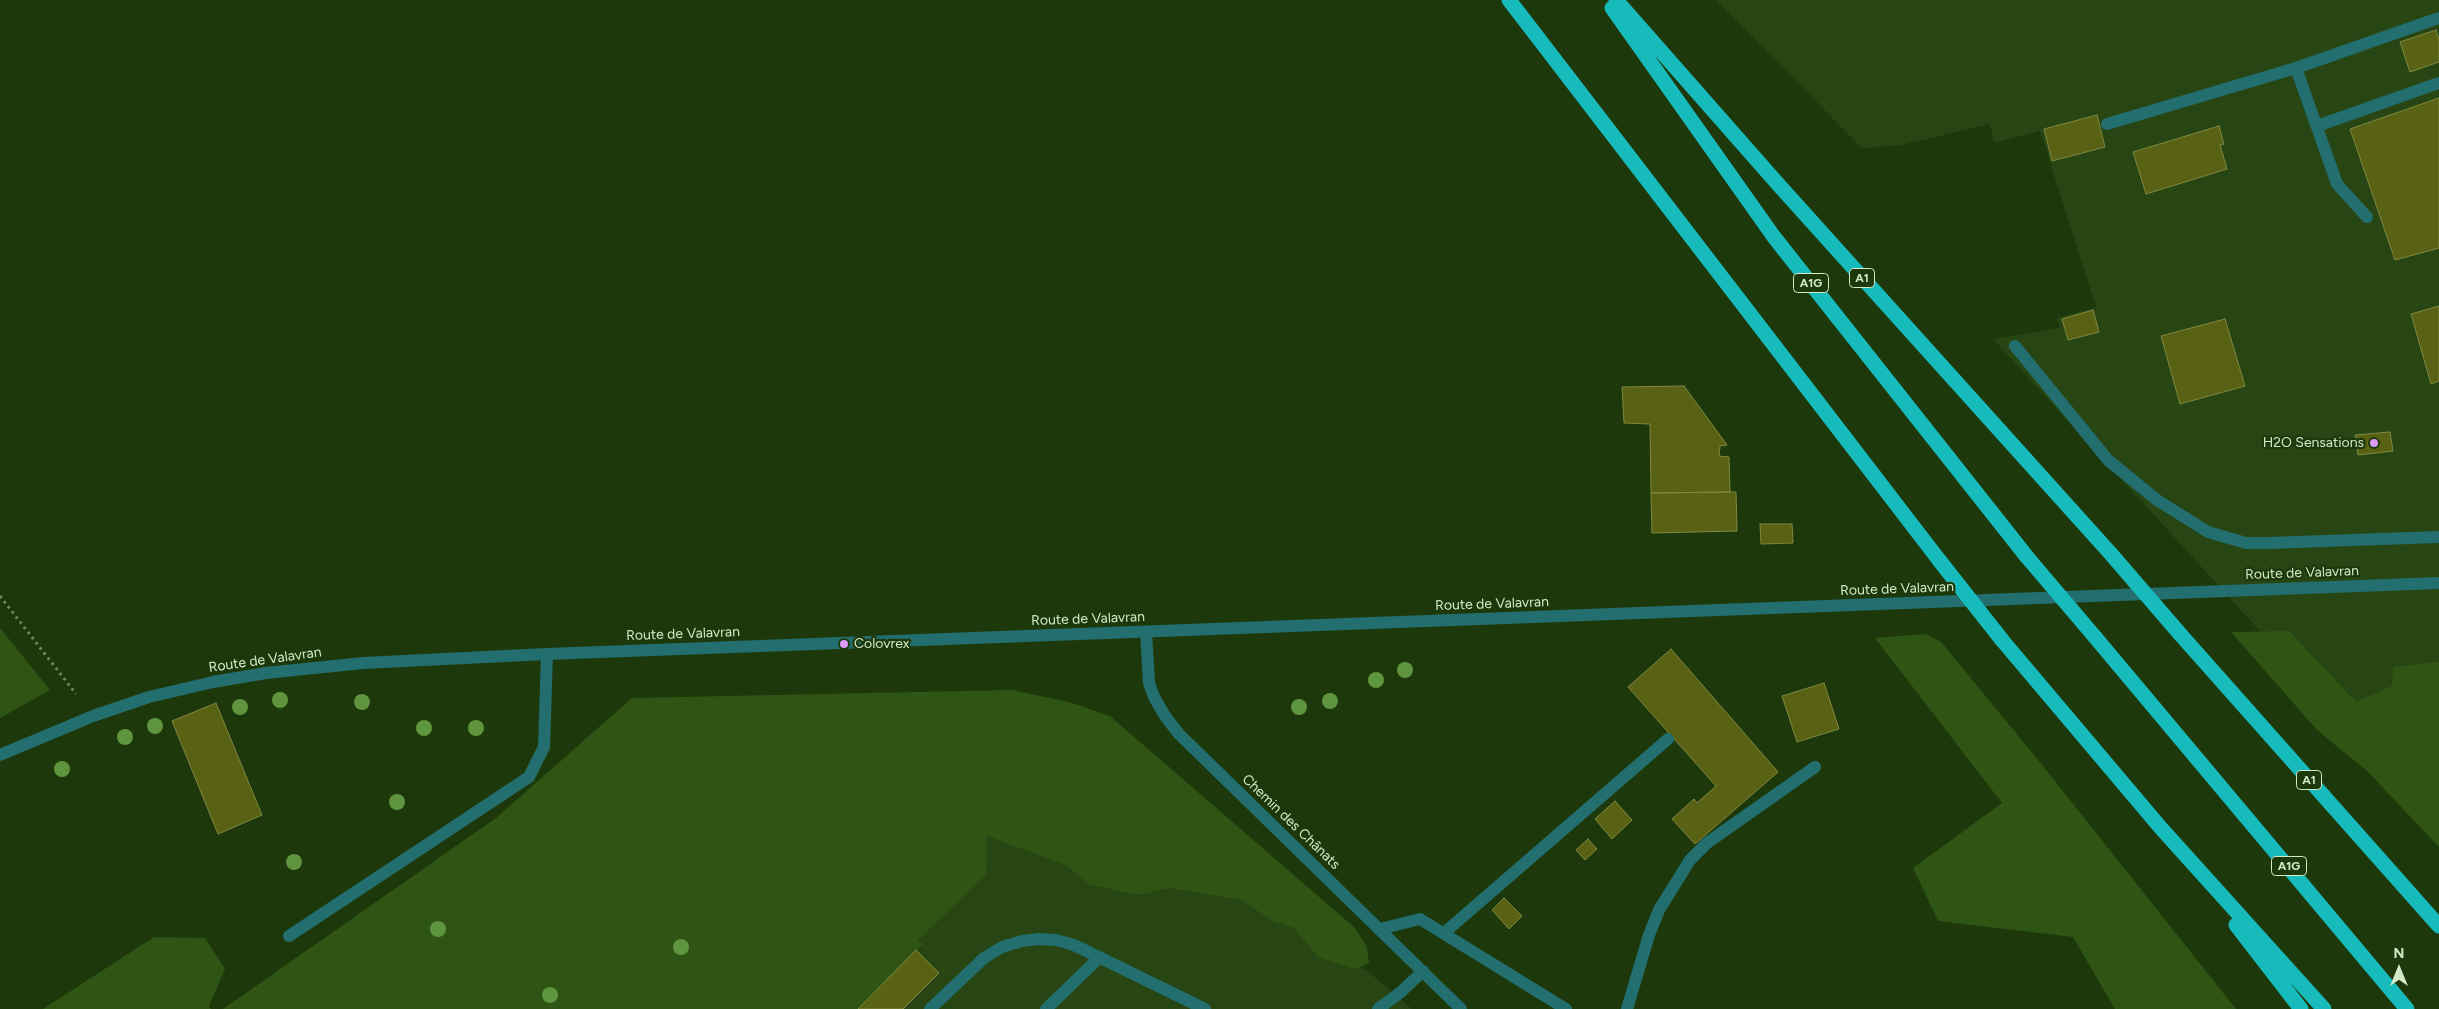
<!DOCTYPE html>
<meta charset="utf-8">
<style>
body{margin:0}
#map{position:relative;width:2439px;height:1009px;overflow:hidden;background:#1d390b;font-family:Figtree,sans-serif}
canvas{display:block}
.north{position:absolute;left:2374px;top:944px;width:50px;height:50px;-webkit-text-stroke:4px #1d390b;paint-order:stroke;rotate:0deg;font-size:14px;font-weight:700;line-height:20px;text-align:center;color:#d3e9c8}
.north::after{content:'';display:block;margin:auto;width:18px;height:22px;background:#d3e9c8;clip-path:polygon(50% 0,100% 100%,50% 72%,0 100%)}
</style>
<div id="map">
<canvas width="2439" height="1009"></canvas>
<div class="north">N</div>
</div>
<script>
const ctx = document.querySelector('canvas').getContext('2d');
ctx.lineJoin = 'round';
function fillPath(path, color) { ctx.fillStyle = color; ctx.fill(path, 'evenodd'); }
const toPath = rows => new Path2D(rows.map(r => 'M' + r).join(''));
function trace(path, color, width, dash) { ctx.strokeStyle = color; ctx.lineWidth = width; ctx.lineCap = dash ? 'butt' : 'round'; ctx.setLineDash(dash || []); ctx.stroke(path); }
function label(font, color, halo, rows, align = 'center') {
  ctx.font = font + ' Figtree,sans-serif'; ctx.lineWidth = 4.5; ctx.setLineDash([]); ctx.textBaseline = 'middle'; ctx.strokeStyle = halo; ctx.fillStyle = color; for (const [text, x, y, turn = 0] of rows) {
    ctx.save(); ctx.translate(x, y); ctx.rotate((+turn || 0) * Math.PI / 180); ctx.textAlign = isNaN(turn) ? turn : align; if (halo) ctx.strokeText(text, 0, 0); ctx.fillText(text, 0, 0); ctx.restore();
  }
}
fillPath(toPath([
 [1716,0,2439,0,2439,827,1993,339,2060,328,2057,318,2096,307,2040,131,1994,143,1990,124,1901,145,1862,148],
 [1083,777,1371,974,1412,1009,858,1009,923,946,918,940,987,836]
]), '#274613');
fillPath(toPath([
 [0,628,50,690,0,718],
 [2289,631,2356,702,2392,686,2393,667,2439,662,2439,847,2367,771,2317,730,2231,632],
 [1925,634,1941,642,2035,756,2236,1009,2115,1009,2073,937,1938,921,1913,868,2002,803,1875,638],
 [1012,690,1069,702,1110,716,1355,928,1367,947,1369,963,1355,969,1318,957,1294,928,1272,921,1242,900,1170,888,1139,895,1088,884,1066,865,987,836,986,875,918,940,923,945,858,1009,223,1009,496,818,632,698],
 [154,937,205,938,225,969,209,1006,211,1009,43,1009]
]), '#2e5514');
const building = toPath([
 [2436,30,2439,39,2439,62,2410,72,2400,42,2436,30],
 [2439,98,2439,248,2395,260,2350,129,2439,98],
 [2097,115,2105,147,2052,161,2044,129,2097,115],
 [2219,126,2224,144,2220,145,2227,169,2146,194,2133,152,2219,126],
 [2439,306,2439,381,2431,384,2411,314,2439,306],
 [2093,310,2099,332,2068,340,2062,319,2093,310],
 [2225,319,2245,386,2180,404,2161,336,2225,319],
 [1684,386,1727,445,1720,446,1719,456,1729,457,1730,492,1651,493,1650,424,1624,423,1622,387,1684,386],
 [2390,432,2393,451,2358,455,2355,435,2390,432],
 [1730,492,1736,492,1737,531,1652,533,1651,493,1730,492],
 [1760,524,1792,524,1793,543,1761,544,1760,524],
 [1671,649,1778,772,1695,844,1672,819,1694,799,1697,803,1716,786,1628,687,1671,649],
 [1824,683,1839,729,1797,742,1782,696,1824,683],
 [216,703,262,815,218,834,172,721,216,703],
 [1615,801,1632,820,1612,839,1595,819,1615,801],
 [1588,839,1597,849,1585,860,1576,850,1588,839],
 [1504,898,1522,916,1509,929,1492,910,1504,898],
 [916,950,939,973,903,1009,858,1009,916,950]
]);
fillPath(building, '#596114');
trace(building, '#808941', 1);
trace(toPath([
 [0,596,76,694]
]), '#708961', 3, [2.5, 4]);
trace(toPath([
 [2296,68,2337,184,2367,217],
 [2107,124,2296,68,2439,18],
 [2317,126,2439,83],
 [1380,929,1420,919,1566,1009],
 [1444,933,1668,739],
 [289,936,529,777,544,747,547,654],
 [930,1009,984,958,1002,947,1022,941,1039,939,1056,940,1074,945,1205,1009],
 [1046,1009,1100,957],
 [1378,1009,1401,992,1423,971],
 [1627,1009,1649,935,1659,910,1690,860,1707,843,1815,767]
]), '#236e6e', 12);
trace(toPath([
 [2015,346,2108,460,2157,500,2208,532,2246,543,2268,543,2439,537],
 [1146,632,1149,683,1154,697,1165,716,1179,734,1461,1009]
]), '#236e6e', 12);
trace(toPath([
 [0,755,93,716,149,697,213,682,266,673,363,663,547,654,2439,583]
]), '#236e6e', 12);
trace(toPath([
 [1509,0,1939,560],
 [1616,0,1777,183,2111,554],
 [1612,8,1774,237,2027,557],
 [2180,634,2439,926],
 [2095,637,2407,1009],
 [2002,640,2160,827,2324,1009],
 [2236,925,2301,1009]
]), '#18bbbc', 15);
trace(toPath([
 [2111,554,2180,634],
 [2027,557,2095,637],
 [1939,560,2002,640]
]), '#18bbbc', 15);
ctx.fillStyle = '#609540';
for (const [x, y] of [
 [1405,670],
 [1376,680],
 [280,700],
 [1330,701],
 [362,702],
 [240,707],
 [1299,707],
 [155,726],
 [424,728],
 [476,728],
 [125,737],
 [62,769],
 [397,802],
 [294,862],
 [438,929],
 [681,947],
 [550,995]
]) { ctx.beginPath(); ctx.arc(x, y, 8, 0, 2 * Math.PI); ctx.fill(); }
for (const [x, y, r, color] of [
 [2374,443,5,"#da9af6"],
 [844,644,5,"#da9af6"]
]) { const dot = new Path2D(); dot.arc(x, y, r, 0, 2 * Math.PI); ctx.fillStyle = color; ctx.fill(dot); trace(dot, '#1d390b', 2); }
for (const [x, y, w] of [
 [1862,278,25],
 [1811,283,35],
 [2309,780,25],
 [2289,866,35]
]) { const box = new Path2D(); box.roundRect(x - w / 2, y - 9.5, w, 19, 4); ctx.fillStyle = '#1d390b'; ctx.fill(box); trace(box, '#d3e9c8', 1); }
label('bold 12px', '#d3e9c8', null, [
 ["A1",1862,278],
 ["A1G",1811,283],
 ["A1",2309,780],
 ["A1G",2289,866]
]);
label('14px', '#d3e9c8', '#1d390b', [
 ["H2O Sensations",2364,443],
 ["Colovrex",854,644,"left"]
], 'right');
label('14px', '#d3e9c8', '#1d390b', [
 ["Route de Valavran",2302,573,-2],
 ["Route de Valavran",1897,589,-2],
 ["Route de Valavran",1492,604,-2],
 ["Route de Valavran",1088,619,-2],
 ["Route de Valavran",683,634,-2],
 ["Route de Valavran",265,660,-8],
 ["Chemin des Chânats",1291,822,44]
]);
</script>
